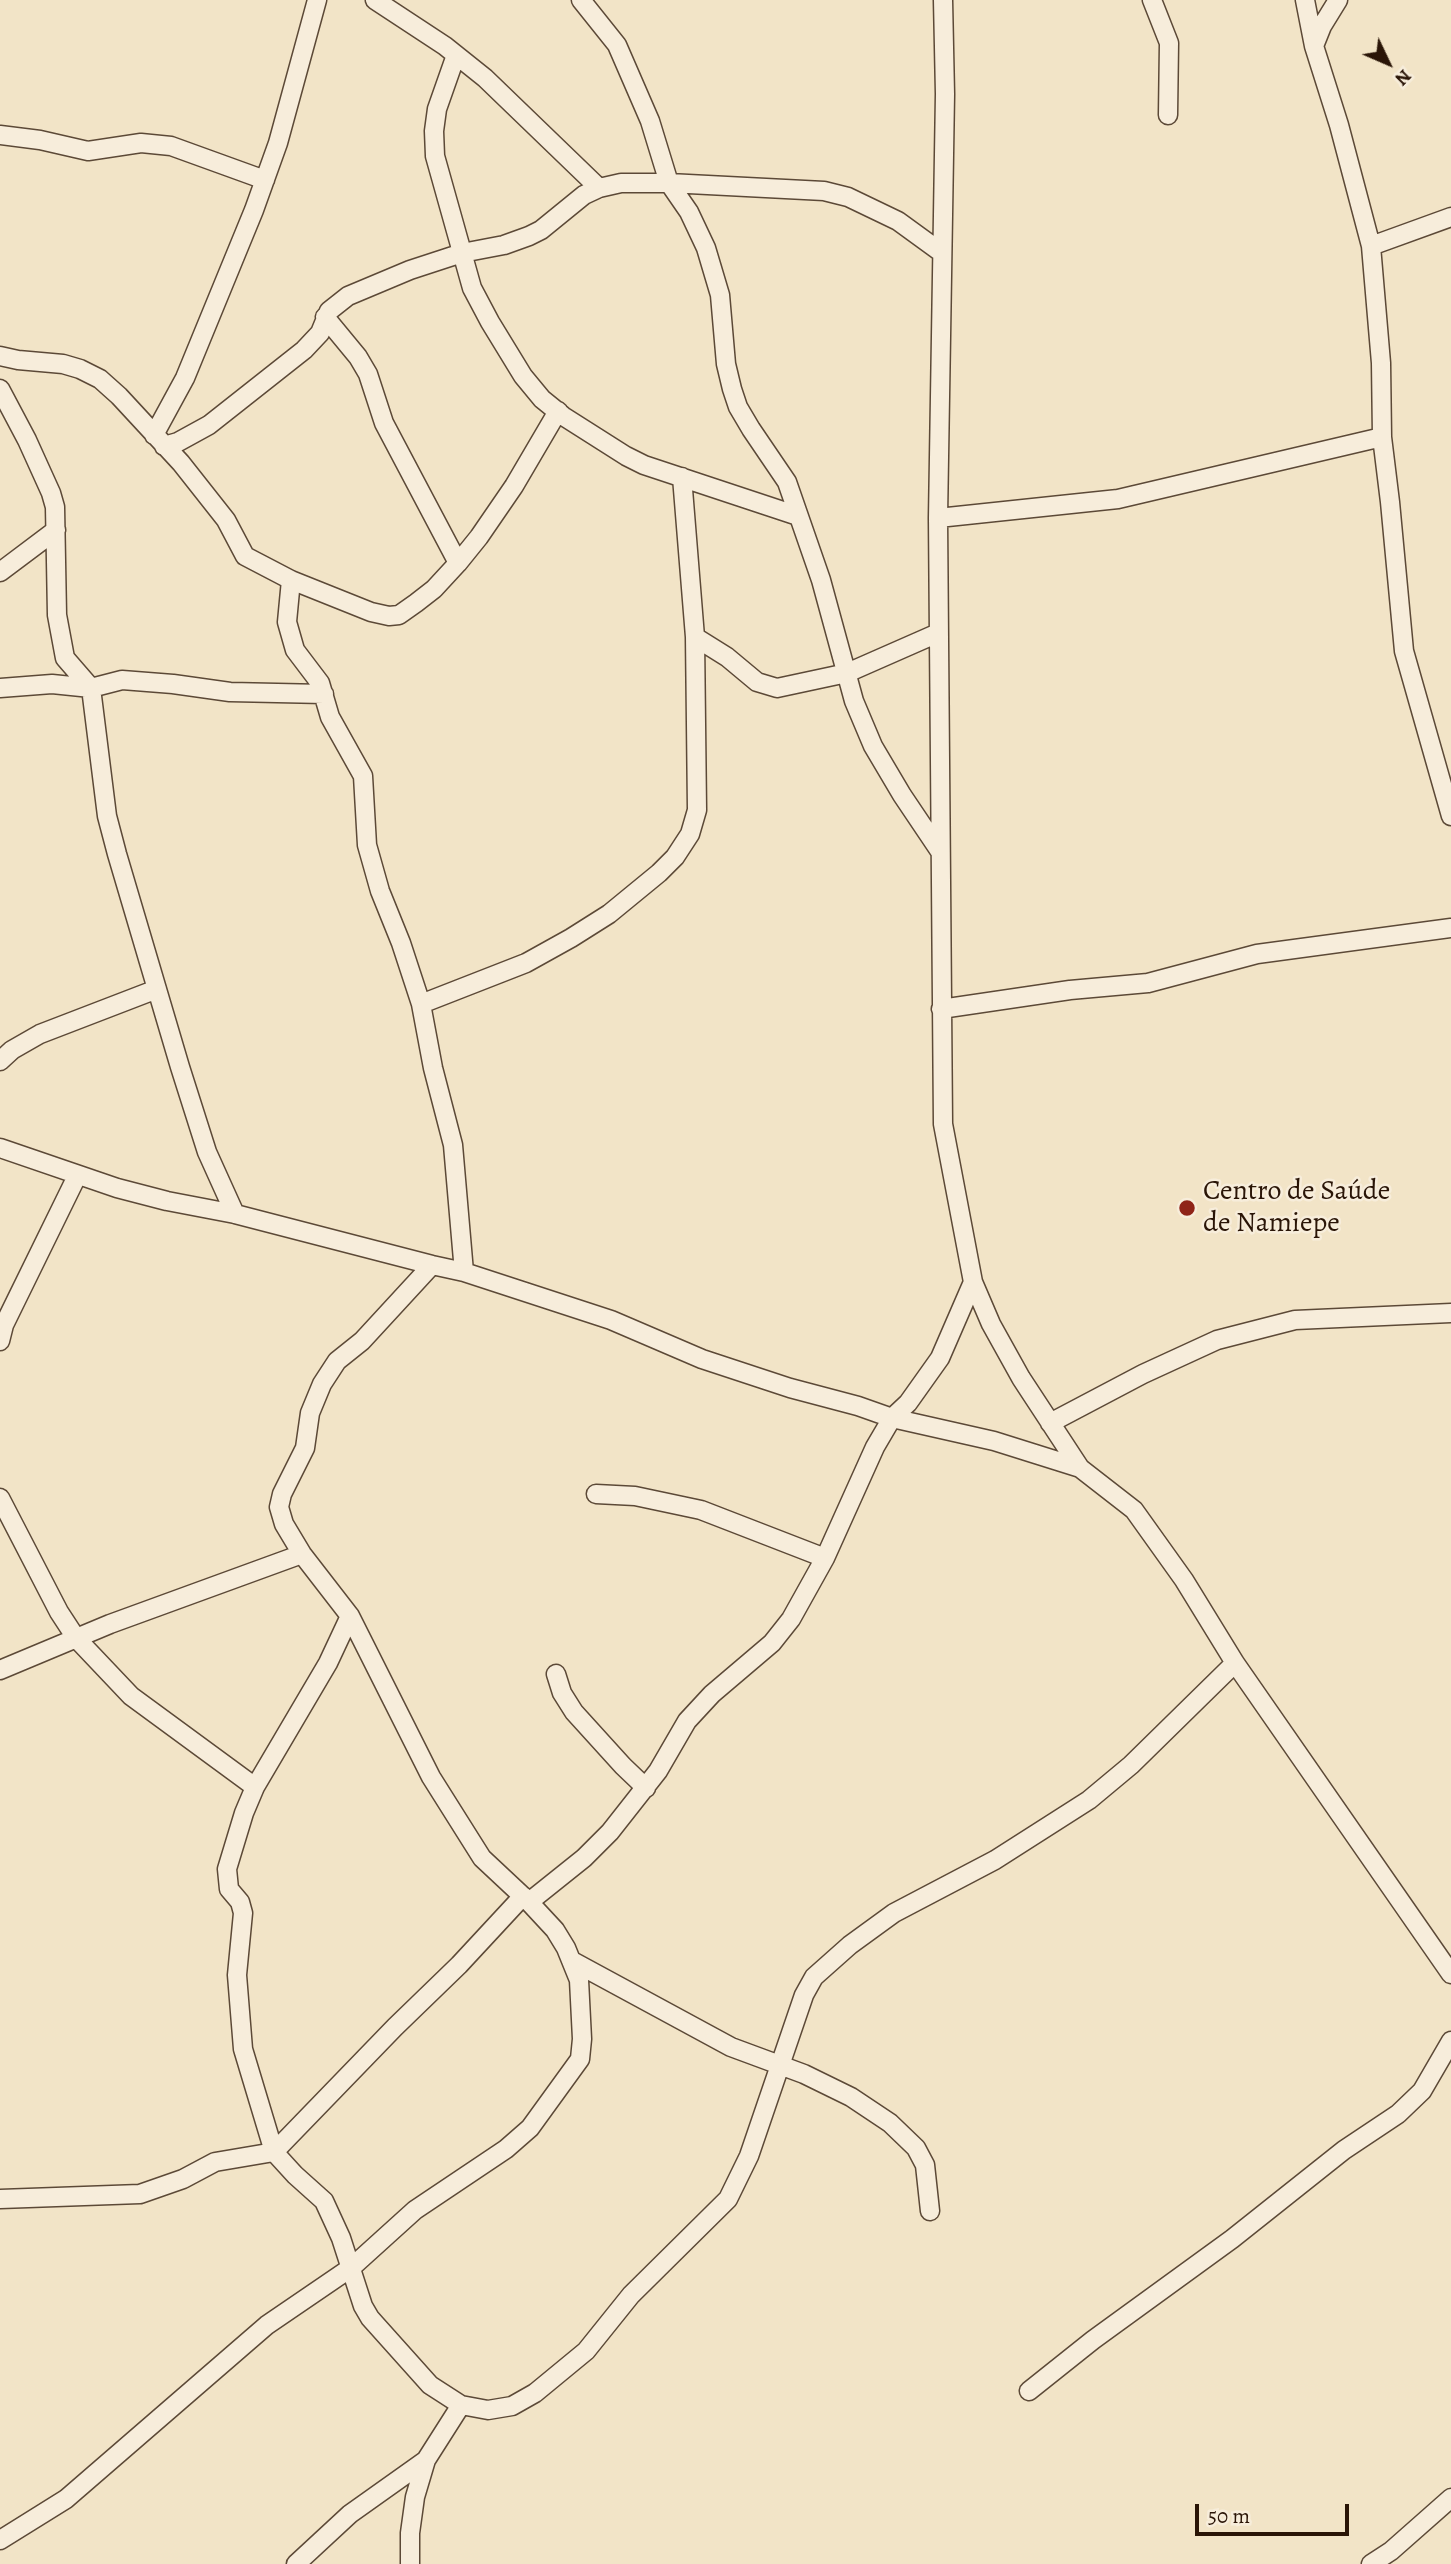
<!DOCTYPE html>
<meta charset="utf-8">
<style>
body{margin:0}
#map{position:relative;width:1451px;height:2564px;overflow:hidden;background:#f2e4c7;font-family:Alegreya,serif}
canvas{display:block}
.north{position:absolute;left:1353px;top:28px;width:70px;height:70px;-webkit-text-stroke:5px #f7eddb;paint-order:stroke;rotate:134deg;font-size:19px;font-weight:700;line-height:28px;text-align:center;color:#2a1507}
.north::after{content:'';display:block;margin:auto;width:24px;height:32px;background:#2a1507;clip-path:polygon(50% 0,100% 100%,50% 72%,0 100%)}
.scale{position:absolute;left:1195px;top:2504px;width:154px;height:32px;box-sizing:border-box;border:4px solid #2a1507;border-top:0;padding-left:9px;font-size:21px;line-height:24px;white-space:nowrap;color:#2a1507;-webkit-text-stroke:5px #f7eddb;paint-order:stroke}
</style>
<div id="map">
<canvas width="1451" height="2564"></canvas>
<div class="north">N</div>
<div class="scale">50 m</div>
</div>
<script>
const ctx = document.querySelector('canvas').getContext('2d');
ctx.lineJoin = 'round';
const toPath = rows => new Path2D(rows.map(r => 'M' + r).join(''));
function trace(path, color, width, dash) { ctx.strokeStyle = color; ctx.lineWidth = width; ctx.lineCap = dash ? 'butt' : 'round'; ctx.setLineDash(dash || []); ctx.stroke(path); }
function label(font, color, halo, rows, align = 'center') {
  ctx.font = font + ' Alegreya,serif'; ctx.lineWidth = 5; ctx.setLineDash([]); ctx.textBaseline = 'middle'; ctx.strokeStyle = halo; ctx.fillStyle = color; for (const [text, x, y, turn = 0] of rows) {
    ctx.save(); ctx.translate(x, y); ctx.rotate((+turn || 0) * Math.PI / 180); ctx.textAlign = isNaN(turn) ? turn : align; if (halo) ctx.strokeText(text, 0, 0); ctx.fillText(text, 0, 0); ctx.restore();
  }
}
const minor = toPath([
 [375,0,445,46,485,78,599,188],
 [581,0,617,45,650,121,669,183,689,212,706,248,720,295,726,364,732,389,738,407,751,429,787,482,821,580,854,701,873,746,902,795,939,850],
 [943,0,945,94,938,518,943,1124,973,1282,991,1324,1021,1378,1080,1468,1134,1510,1184,1580,1235,1663,1451,1974],
 [1152,0,1169,43,1168,115],
 [1305,0,1314,46,1339,125,1371,246,1381,363,1382,437,1390,502,1404,651,1451,816],
 [1314,46,1322,26,1338,0],
 [456,55,437,109,434,131,435,156,472,288,490,322,523,376,542,399,563,416,626,456,644,465,798,516],
 [0,135,40,140,88,151,141,143,171,146,265,180],
 [1371,246,1451,217],
 [325,317,358,357,368,374,384,423,458,563],
 [0,356,18,360,63,364,80,369,100,379,119,396,181,463,226,520,245,556,291,580,371,612,389,616,399,615,416,603,434,589,458,563,479,537,514,486,558,411],
 [0,389,27,440,51,493,55,507,57,615,65,658,91,688,107,816,117,854,180,1067,207,1152,235,1214],
 [154,435,185,378,254,210,278,143,317,0],
 [164,446,178,442,209,425,304,350,320,333,329,311,348,296,410,270,462,253,504,245,529,236,541,230,584,195,599,188,621,183,669,183,824,191,848,197,898,221,942,253],
 [938,518,1118,499,1382,437],
 [0,572,56,530],
 [291,580,287,622,295,650,320,683,330,717,363,776,367,845,380,891,401,943,421,1004,433,1068,453,1145,464,1272],
 [695,637,727,657,757,682,777,688,847,673,938,633],
 [0,688,52,684,91,688,122,680,173,684,230,692,324,694],
 [421,1004,526,963,571,938,609,914,659,873,675,857,690,834,697,810,695,637,682,477],
 [941,1009,1070,990,1148,983,1257,954,1451,928],
 [0,1061,12,1050,40,1034,157,989],
 [0,1148,117,1188,167,1201,235,1214,432,1265,464,1272,611,1320,702,1359,790,1388,858,1406,892,1418,994,1441,1080,1468],
 [0,1341,4,1325,77,1176],
 [1050,1423,1143,1374,1217,1340,1295,1320,1451,1313],
 [596,1494,635,1496,701,1510,825,1558],
 [0,1498,59,1612,76,1638,131,1696,255,1787],
 [350,1616,328,1663,255,1787,244,1813,227,1869,229,1889,240,1902,243,1913,237,1975,243,2049,274,2152,295,2175,324,2201,341,2238,363,2306,370,2318,430,2385,461,2405,488,2410,512,2406,535,2393,586,2351,631,2295,728,2199,749,2156,804,1995,814,1977,850,1945,894,1913,995,1860,1089,1800,1131,1765,1235,1663],
 [0,1670,110,1624,302,1554],
 [556,1674,562,1693,574,1712,623,1766,646,1788],
 [529,1902,584,1858,610,1832,658,1771,687,1721,712,1694,772,1643,791,1619,825,1558,875,1447,892,1418,908,1403,940,1358,973,1282],
 [574,1962,731,2047,804,2074,851,2097,890,2123,916,2148,925,2165,930,2211],
 [0,2199,140,2194,183,2179,215,2162,274,2152,395,2027,459,1965,523,1896],
 [1029,2391,1093,2340,1232,2239,1344,2150,1398,2114,1422,2091,1451,2041],
 [0,2540,66,2499,267,2325,352,2267,415,2210,506,2149,530,2128,580,2059,582,2039,579,1980,566,1948,555,1930,529,1902,482,1858,431,1777,350,1616,302,1554,284,1524,279,1507,282,1494,305,1448,310,1413,322,1384,337,1361,362,1341,432,1265],
 [296,2564,350,2514,426,2460,461,2405],
 [410,2564,410,2533,415,2497,426,2460],
 [1371,2564,1391,2551,1451,2498]
]);
trace(minor, '#5c4937', 21);
trace(minor, '#f7eddb', 18);
for (const [x, y, r, color] of [
 [1187,1208,9,"#8f2418"]
]) { const dot = new Path2D(); dot.arc(x, y, r, 0, 2 * Math.PI); ctx.fillStyle = color; ctx.fill(dot); trace(dot, '#f7eddb', 2.5); }
label('28px', '#2a1507', '#f7eddb', [
 ["Centro de Saúde",1203,1192],
 ["de Namiepe",1203,1224]
], 'left');
</script>
